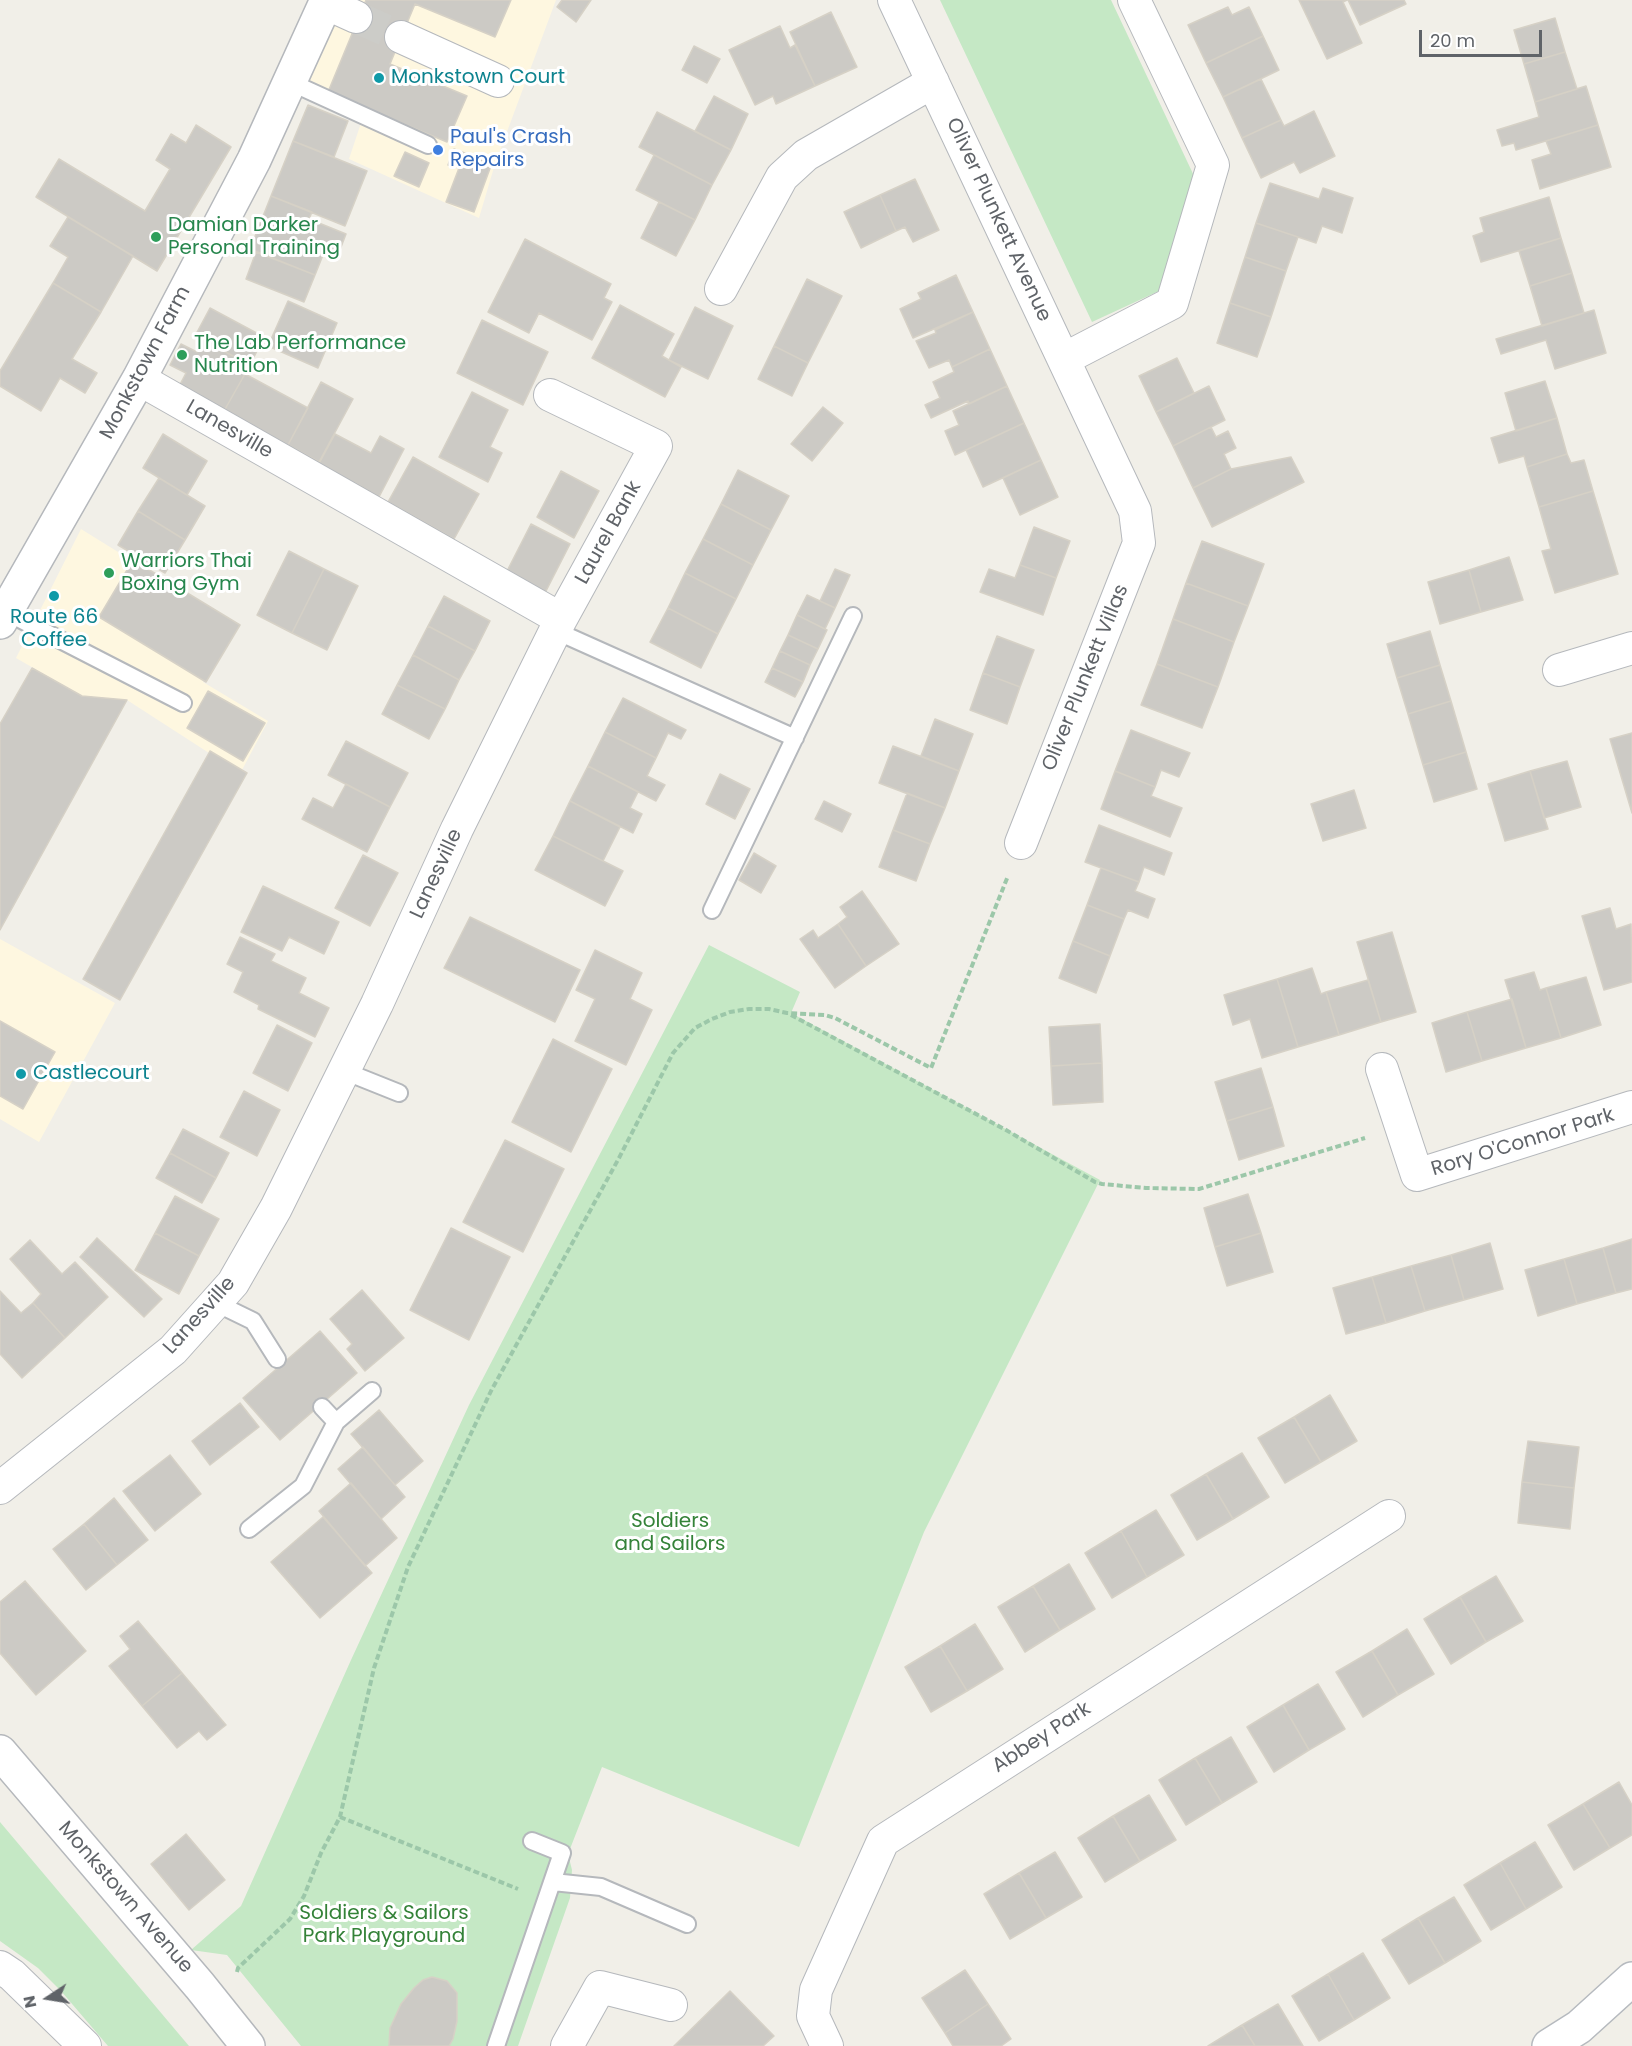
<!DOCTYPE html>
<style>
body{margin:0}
#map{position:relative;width:1632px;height:2046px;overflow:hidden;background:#f1efe8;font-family:Poppins,sans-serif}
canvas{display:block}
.north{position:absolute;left:18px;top:1968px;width:60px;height:60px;-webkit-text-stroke:4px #fff;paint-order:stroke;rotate:258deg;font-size:16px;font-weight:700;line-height:24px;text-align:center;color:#5f6368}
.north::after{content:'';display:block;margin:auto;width:21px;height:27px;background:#5f6368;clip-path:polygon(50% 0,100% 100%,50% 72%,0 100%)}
.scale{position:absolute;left:1419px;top:30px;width:123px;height:27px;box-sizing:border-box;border:3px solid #5f6368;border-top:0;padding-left:8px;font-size:18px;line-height:21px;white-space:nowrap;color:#5f6368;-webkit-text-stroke:4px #fff;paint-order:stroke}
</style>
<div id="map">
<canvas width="1632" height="2046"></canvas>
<div class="north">N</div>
<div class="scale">20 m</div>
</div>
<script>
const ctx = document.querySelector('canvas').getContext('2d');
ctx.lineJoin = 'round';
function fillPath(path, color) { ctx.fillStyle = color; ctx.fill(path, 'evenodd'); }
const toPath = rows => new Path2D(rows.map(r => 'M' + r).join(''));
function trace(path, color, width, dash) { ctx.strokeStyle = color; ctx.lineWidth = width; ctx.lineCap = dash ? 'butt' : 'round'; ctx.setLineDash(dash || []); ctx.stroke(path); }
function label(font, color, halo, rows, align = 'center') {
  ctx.font = font + ' Poppins,sans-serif'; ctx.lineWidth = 6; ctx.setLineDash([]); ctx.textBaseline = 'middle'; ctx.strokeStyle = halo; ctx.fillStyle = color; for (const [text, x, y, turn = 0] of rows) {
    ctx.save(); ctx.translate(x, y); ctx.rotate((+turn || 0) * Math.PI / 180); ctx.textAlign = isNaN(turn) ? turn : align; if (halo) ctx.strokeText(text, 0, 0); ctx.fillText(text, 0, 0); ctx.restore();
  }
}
fillPath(toPath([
 [342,0,556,0,495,164,479,218,349,159,364,114,303,86],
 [81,529,231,622,203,682,268,721,242,770,209,753,127,700,82,696,16,658],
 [0,939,115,1003,39,1142,0,1119]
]), '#fef7e0');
fillPath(toPath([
 [940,0,1111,0,1195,178,1159,291,1092,322],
 [709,945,800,992,791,1013,1100,1180,924,1532,799,1847,602,1767,568,1854,572,1870,570,1898,518,2046,301,2046,227,1955,191,1950,241,1906,351,1660,469,1405],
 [0,1822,189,2046,108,2046,61,1991,38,1968,0,1941]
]), '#c5e8c5');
const building = toPath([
 [366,0,511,0,495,37,415,4,390,64,467,96,447,142,328,92,366,0],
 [562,0,591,0,576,22,557,7,562,0],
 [1299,0,1347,0,1343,2,1362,43,1327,59,1299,0],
 [1348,0,1404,0,1406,4,1360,25,1348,0],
 [1228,7,1232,15,1249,7,1263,36,1206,63,1188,25,1228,7],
 [831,12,857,67,815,86,790,32,831,12],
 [1555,18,1565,52,1524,64,1514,30,1555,18],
 [780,26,790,48,795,45,815,86,776,104,773,96,755,105,729,50,780,26],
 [1263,36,1279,70,1223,97,1206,63,1263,36],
 [694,46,720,59,707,83,682,70,694,46],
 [1565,52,1577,89,1535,102,1524,64,1565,52],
 [1261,79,1281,120,1242,138,1223,97,1261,79],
 [1586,86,1598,125,1516,150,1514,143,1502,146,1497,130,1539,117,1535,102,1586,86],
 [714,96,748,114,731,150,695,131,714,96],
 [308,105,348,121,334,157,293,141,308,105],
 [1314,111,1335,156,1300,173,1294,162,1261,178,1242,138,1281,120,1284,126,1314,111],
 [657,112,731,150,712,185,639,147,657,112],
 [196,125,231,147,157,271,36,197,59,159,145,211,170,169,156,160,171,134,186,143,196,125],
 [1598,125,1611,167,1540,189,1532,160,1551,154,1546,141,1598,125],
 [293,141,367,171,345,226,271,196,293,141],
 [454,149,492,163,474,212,446,202,459,168,448,165,454,149],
 [405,152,429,163,419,187,394,176,405,152],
 [654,155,712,185,695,220,636,190,654,155],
 [915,179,939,230,913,242,905,227,896,231,880,195,915,179],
 [1270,183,1319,199,1323,188,1353,198,1342,233,1322,226,1316,243,1256,223,1270,183],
 [880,195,896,231,861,248,844,212,880,195],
 [271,196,312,212,309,219,346,234,338,255,325,250,315,275,250,249,271,196],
 [1549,197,1561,238,1481,262,1473,236,1484,232,1480,218,1549,197],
 [659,202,695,220,676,256,641,238,659,202],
 [68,217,133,256,101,312,53,283,68,257,50,246,68,217],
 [1256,223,1298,237,1286,271,1245,257,1256,223],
 [1561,238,1572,273,1530,286,1519,251,1561,238],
 [525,239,611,284,604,298,612,302,592,340,539,313,529,333,488,312,525,239],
 [256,252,315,275,304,302,246,279,256,252],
 [1245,257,1286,271,1271,317,1230,303,1245,257],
 [1572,273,1584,313,1542,326,1530,286,1572,273],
 [956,275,973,312,913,338,900,309,921,299,918,293,956,275],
 [807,279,842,296,808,363,774,346,807,279],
 [53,283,101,312,72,359,97,373,85,393,60,378,41,411,0,386,0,371,53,283],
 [288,301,337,323,318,368,268,346,288,301],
 [1230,303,1271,317,1257,357,1217,343,1230,303],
 [620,305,674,334,662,356,681,367,665,397,592,358,620,305],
 [695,307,733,326,708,379,669,360,695,307],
 [210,308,264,337,250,365,195,336,210,308],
 [1594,310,1606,353,1555,369,1546,340,1501,354,1496,339,1594,310],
 [973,312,990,349,952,367,949,360,929,368,916,341,936,333,935,330,973,312],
 [482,320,548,352,523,405,457,373,482,320],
 [203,340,250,365,224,411,176,392,186,373,170,365,181,344,197,352,203,340],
 [774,346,808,363,792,396,758,379,774,346],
 [990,349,1007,386,969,404,968,401,931,418,925,405,940,398,933,382,954,372,952,367,990,349],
 [1177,358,1194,393,1156,412,1139,376,1177,358],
 [245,374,308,408,288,445,224,411,245,374],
 [1545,381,1557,418,1516,431,1505,393,1545,381],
 [321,382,353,399,319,462,288,445,321,382],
 [1007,386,1024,423,955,455,945,431,959,425,953,411,1007,386],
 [1209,386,1225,420,1173,446,1156,412,1209,386],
 [472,392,508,410,490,447,502,453,488,482,439,457,472,392],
 [823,407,843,423,812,461,791,444,823,407],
 [1557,418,1567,454,1527,467,1524,456,1499,463,1491,438,1557,418],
 [1024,423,1041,460,983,487,966,450,1024,423],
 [1211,427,1216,437,1228,431,1236,448,1224,454,1231,469,1193,488,1173,446,1211,427],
 [163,434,207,461,187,495,143,468,163,434],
 [335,434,371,453,380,436,404,449,379,497,355,483,351,491,315,471,335,434],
 [1567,454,1571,463,1584,460,1593,491,1539,507,1527,467,1567,454],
 [413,457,479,494,454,539,388,502,413,457],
 [1291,457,1304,482,1212,527,1193,488,1231,469,1291,457],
 [1041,460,1058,497,1020,515,1003,478,1041,460],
 [738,470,789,496,771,530,721,504,738,470],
 [561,471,599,491,574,538,537,517,561,471],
 [159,478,205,506,185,540,138,511,159,478],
 [1593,491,1618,574,1555,593,1542,551,1551,549,1539,507,1593,491],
 [721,504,771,530,753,565,703,539,721,504],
 [138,511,185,540,165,573,118,545,138,511],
 [531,524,570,544,544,595,505,575,531,524],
 [1034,527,1070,541,1056,578,1020,565,1034,527],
 [703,539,753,565,736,599,685,573,703,539],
 [1202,541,1264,564,1248,606,1186,583,1202,541],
 [289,551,324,569,292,633,257,615,289,551],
 [1509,557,1523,600,1481,612,1469,570,1509,557],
 [133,560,240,625,206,682,99,617,133,560],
 [1020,565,1056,578,1043,615,980,592,989,569,1015,578,1020,565],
 [324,569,358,586,327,650,292,633,324,569],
 [835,569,850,575,835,608,820,601,835,569],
 [1469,570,1481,612,1440,624,1428,582,1469,570],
 [685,573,736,599,718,634,668,608,685,573],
 [1186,583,1248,606,1234,642,1173,619,1186,583],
 [807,595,835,608,825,629,797,615,807,595],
 [444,596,490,621,475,651,428,626,444,596],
 [668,608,718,634,701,668,650,642,668,608],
 [797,615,827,630,818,649,788,635,797,615],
 [1173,619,1234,642,1218,687,1157,664,1173,619],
 [428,626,475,651,459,680,413,655,428,626],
 [1430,631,1440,665,1397,678,1387,644,1430,631],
 [788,635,818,649,810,665,780,651,788,635],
 [997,636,1034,650,1020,687,983,673,997,636],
 [780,651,810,665,803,682,772,668,780,651],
 [413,655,459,680,445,709,397,685,413,655],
 [1157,664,1218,687,1202,728,1141,705,1157,664],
 [1440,665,1451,701,1408,714,1397,678,1440,665],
 [32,668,82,696,127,700,0,930,0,724,32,668],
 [772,668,803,682,795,697,765,682,772,668],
 [983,673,1020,687,1007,724,970,710,983,673],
 [397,685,445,709,429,739,382,714,397,685],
 [208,691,265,723,243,761,187,728,208,691],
 [623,698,686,730,681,739,668,733,656,758,605,732,623,698],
 [1451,701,1466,752,1423,765,1408,714,1451,701],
 [935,719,973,734,959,771,921,756,935,719],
 [1131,730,1190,753,1179,777,1161,770,1155,787,1115,771,1131,730],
 [605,732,656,758,647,776,665,785,656,801,588,766,605,732],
 [1632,733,1632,813,1610,739,1632,733],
 [346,741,408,773,390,807,328,775,346,741],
 [893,746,959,771,945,808,879,783,893,746],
 [210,751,247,773,120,1000,83,979,210,751],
 [1466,752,1477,789,1434,802,1423,765,1466,752],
 [1567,761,1581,807,1544,818,1530,771,1567,761],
 [588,766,638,792,630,808,642,814,633,833,570,801,588,766],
 [1115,771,1155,787,1151,796,1182,808,1170,837,1101,809,1115,771],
 [1530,771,1548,829,1505,841,1488,784,1530,771],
 [720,774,750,789,735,819,706,804,720,774],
 [346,784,390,807,367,852,302,819,313,798,333,808,346,784],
 [1354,790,1366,828,1323,841,1311,804,1354,790],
 [907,793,945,808,930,844,893,830,907,793],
 [570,801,620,827,603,861,553,836,570,801],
 [824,801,851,814,842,832,815,819,824,801],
 [1099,825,1172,853,1164,875,1144,867,1139,882,1085,862,1099,825],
 [893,830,930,844,916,881,879,867,893,830],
 [553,836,623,871,605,906,535,870,553,836],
 [754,853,776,866,761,893,739,880,754,853],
 [363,855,398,873,370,926,335,908,363,855],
 [1101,868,1139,882,1135,891,1155,899,1148,918,1128,910,1124,919,1087,905,1101,868],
 [263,886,339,922,324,954,289,937,282,951,241,932,263,886],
 [862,891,899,944,866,966,838,924,847,917,840,907,862,891],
 [1087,905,1124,919,1110,956,1073,941,1087,905],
 [1610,908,1616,929,1631,924,1632,982,1604,990,1582,916,1610,908],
 [470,917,580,970,555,1022,444,968,470,917],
 [838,924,866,966,835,988,800,939,813,930,818,938,838,924],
 [1392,932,1416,1012,1381,1022,1357,942,1392,932],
 [240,937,275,954,271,961,306,978,299,993,329,1008,315,1037,258,1009,259,1005,234,992,243,972,227,964,240,937],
 [1073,941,1110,956,1096,993,1059,978,1073,941],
 [595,950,642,973,630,999,652,1010,626,1065,575,1041,595,999,576,990,595,950],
 [1312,968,1321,994,1326,992,1339,1035,1298,1047,1277,979,1312,968],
 [1534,972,1540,990,1546,988,1561,1038,1526,1048,1505,980,1534,972],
 [1586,977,1601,1025,1561,1038,1546,988,1586,977],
 [1277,979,1298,1047,1262,1058,1250,1019,1233,1025,1224,995,1277,979],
 [1368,980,1381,1022,1339,1035,1326,992,1368,980],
 [1512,999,1526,1048,1482,1061,1467,1012,1512,999],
 [1467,1012,1482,1061,1446,1072,1432,1023,1467,1012],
 [0,1021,55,1052,23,1109,0,1096,0,1021],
 [1100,1024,1102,1063,1051,1066,1049,1027,1100,1024],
 [277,1025,312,1043,288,1091,253,1073,277,1025],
 [553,1039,612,1069,571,1152,512,1122,553,1039],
 [1102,1063,1103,1102,1053,1105,1051,1066,1102,1063],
 [1261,1068,1273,1107,1227,1121,1215,1082,1261,1068],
 [244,1091,280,1110,257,1156,220,1137,244,1091],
 [1273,1107,1284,1146,1239,1160,1227,1121,1273,1107],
 [183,1129,229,1153,216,1178,170,1153,183,1129],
 [505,1140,564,1169,523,1252,463,1222,505,1140],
 [170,1153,216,1178,202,1203,156,1178,170,1153],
 [1248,1194,1261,1233,1215,1247,1204,1208,1248,1194],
 [175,1196,219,1219,199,1256,155,1233,175,1196],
 [451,1228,510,1257,469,1340,410,1310,451,1228],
 [155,1233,199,1256,179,1294,135,1270,155,1233],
 [1261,1233,1273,1272,1227,1286,1215,1247,1261,1233],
 [97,1238,162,1299,144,1317,80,1257,97,1238],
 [1632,1239,1632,1289,1616,1293,1603,1248,1632,1239],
 [30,1240,62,1274,75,1262,108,1297,65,1338,33,1303,41,1294,10,1259,30,1240],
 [1490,1243,1503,1289,1464,1300,1451,1255,1490,1243],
 [1603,1248,1616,1293,1577,1304,1564,1259,1603,1248],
 [1451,1255,1464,1300,1425,1311,1411,1266,1451,1255],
 [1564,1259,1577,1304,1538,1316,1525,1270,1564,1259],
 [1411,1266,1425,1311,1386,1323,1372,1277,1411,1266],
 [1372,1277,1386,1323,1346,1334,1333,1288,1372,1277],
 [362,1290,404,1338,365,1371,347,1349,352,1344,330,1319,362,1290],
 [0,1291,21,1313,33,1303,65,1338,22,1378,0,1354,0,1291],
 [320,1331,357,1373,280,1440,243,1398,320,1331],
 [1330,1395,1357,1441,1321,1462,1294,1417,1330,1395],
 [240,1403,259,1427,210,1465,192,1441,240,1403],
 [379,1410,423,1461,395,1485,351,1434,379,1410],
 [1294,1417,1321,1462,1285,1483,1258,1438,1294,1417],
 [1528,1441,1579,1447,1574,1488,1522,1482,1528,1441],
 [363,1447,405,1497,381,1519,338,1469,363,1447],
 [1242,1453,1269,1497,1233,1519,1206,1474,1242,1453],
 [170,1455,201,1494,155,1531,123,1491,170,1455],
 [1206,1474,1233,1519,1197,1540,1171,1495,1206,1474],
 [1522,1482,1574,1488,1570,1529,1518,1523,1522,1482],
 [351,1483,397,1538,365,1566,319,1511,351,1483],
 [114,1498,148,1540,117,1565,84,1524,114,1498],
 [1156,1510,1184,1555,1147,1577,1121,1531,1156,1510],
 [323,1517,372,1573,320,1618,271,1562,323,1517],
 [84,1524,117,1565,86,1590,53,1549,84,1524],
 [1121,1531,1147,1577,1112,1598,1085,1553,1121,1531],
 [1069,1564,1095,1609,1060,1630,1033,1586,1069,1564],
 [1496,1576,1523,1621,1486,1642,1460,1597,1496,1576],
 [25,1581,86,1651,36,1695,0,1653,0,1602,25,1581],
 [1033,1586,1060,1630,1025,1652,998,1607,1033,1586],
 [1460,1597,1486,1642,1451,1664,1424,1619,1460,1597],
 [138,1621,182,1673,142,1706,109,1666,130,1649,120,1636,138,1621],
 [975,1624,1003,1669,967,1691,940,1646,975,1624],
 [1407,1629,1434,1674,1398,1695,1372,1651,1407,1629],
 [940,1646,967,1691,931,1712,905,1667,940,1646],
 [1372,1651,1398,1695,1363,1717,1336,1672,1372,1651],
 [182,1673,226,1725,207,1740,199,1731,177,1748,142,1706,182,1673],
 [1318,1684,1345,1729,1309,1750,1283,1705,1318,1684],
 [1283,1705,1309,1750,1274,1772,1247,1727,1283,1705],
 [1231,1737,1257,1782,1222,1803,1195,1758,1231,1737],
 [1195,1758,1222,1803,1186,1825,1159,1780,1195,1758],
 [1619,1782,1632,1805,1632,1835,1610,1848,1583,1804,1619,1782],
 [1149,1795,1176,1840,1140,1861,1113,1816,1149,1795],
 [1583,1804,1610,1848,1574,1870,1548,1825,1583,1804],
 [1113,1816,1140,1861,1105,1882,1078,1838,1113,1816],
 [186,1834,225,1880,189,1910,151,1864,186,1834],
 [1535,1842,1562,1887,1526,1909,1500,1863,1535,1842],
 [1055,1852,1082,1897,1046,1918,1019,1873,1055,1852],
 [1500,1863,1526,1909,1491,1930,1464,1885,1500,1863],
 [1019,1873,1046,1918,1010,1939,984,1894,1019,1873],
 [1454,1897,1481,1941,1445,1963,1418,1918,1454,1897],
 [1418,1918,1445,1963,1409,1984,1382,1940,1418,1918],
 [1363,1953,1390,1998,1354,2020,1328,1974,1363,1953],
 [965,1970,988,2004,945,2033,922,1998,965,1970],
 [1328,1974,1354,2020,1319,2041,1292,1996,1328,1974],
 [432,1977,447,1981,457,1993,457,2021,453,2039,449,2046,389,2046,390,2028,401,2004,414,1988,423,1980,432,1977],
 [730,1991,774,2036,763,2046,674,2046,730,1991],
 [988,2004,1011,2039,1001,2046,953,2046,945,2033,988,2004],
 [1278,2004,1303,2046,1255,2046,1242,2025,1278,2004],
 [1242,2025,1255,2046,1208,2046,1242,2025]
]);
fillPath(building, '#cccac5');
trace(building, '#d6d1c6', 1.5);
trace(toPath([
 [356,17,401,37]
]), '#ccccc8', 32, [32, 16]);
const service = toPath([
 [290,82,428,145],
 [6,612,183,703],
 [556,631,795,738],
 [712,910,853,616],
 [344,1071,399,1093],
 [216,1303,253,1321,277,1359],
 [322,1407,336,1422],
 [249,1529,303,1486,336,1422,372,1391],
 [553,1882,601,1887,687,1924],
 [496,2046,562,1853,532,1841]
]);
const minor = toPath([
 [894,0,1135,511,1139,543,1021,843],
 [325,3,356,17],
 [401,37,498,81],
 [721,289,782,177,806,155,933,82],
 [1064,359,1172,303,1213,165,1134,0],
 [550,395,656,446,561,619],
 [1559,670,1632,648],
 [1382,1069,1417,1175,1632,1107],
 [0,1488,173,1350,233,1283,276,1208,377,1004,457,829,561,619,139,379],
 [0,1967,12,1975,85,2046],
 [567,2046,600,1987,671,2005],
 [827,2046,813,2016,816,1990,883,1841,1389,1516]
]);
const tertiary = toPath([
 [0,622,139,379,254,160,327,0],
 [0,1752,200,1986,248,2046]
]);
const secondary = toPath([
 [1549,2046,1579,2027,1632,1979]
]);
trace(service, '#b5b8bc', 20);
trace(minor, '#b5b8bc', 34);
trace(tertiary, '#b5b8bc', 36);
trace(secondary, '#b6babf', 36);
trace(toPath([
 [791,1015,1006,1130,1095,1182,1102,1184,1146,1188,1199,1189,1365,1138],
 [340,1817,518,1889],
 [237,1972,238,1968,290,1919,304,1896,321,1853,340,1817,374,1668,408,1567,491,1391,619,1158,673,1053,695,1028,712,1019,730,1012,749,1009,769,1009,787,1013,825,1015,835,1018,931,1068,1008,876]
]), '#9cc7a9', 4, [6, 3]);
trace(service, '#fff', 16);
trace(minor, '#fff', 32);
trace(tertiary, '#fff', 33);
trace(secondary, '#fff', 33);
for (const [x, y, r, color] of [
 [379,78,6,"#0f9aa8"],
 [438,150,6,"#3f7fe0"],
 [156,237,6,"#2e9e5b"],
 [182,355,6,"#2e9e5b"],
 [109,573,6,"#2e9e5b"],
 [54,596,6,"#0f9aa8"],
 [21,1074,6,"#0f9aa8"]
]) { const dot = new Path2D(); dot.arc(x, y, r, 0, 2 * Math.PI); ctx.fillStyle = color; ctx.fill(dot); trace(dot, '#fff', 2); }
label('20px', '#0d838f', '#fff', [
 ["Monkstown Court",391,78],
 ["Route 66",54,618,"center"],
 ["Coffee",54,641,"center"],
 ["Castlecourt",33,1074]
], 'left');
label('20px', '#366cbe', '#fff', [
 ["Paul's Crash",450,138],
 ["Repairs",450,161]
], 'left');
label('20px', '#5f6368', '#fff', [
 ["Oliver Plunkett Avenue",998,220,65],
 ["Monkstown Farm",146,363,-62],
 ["Lanesville",229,430,30],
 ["Laurel Bank",609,533,-61],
 ["Oliver Plunkett Villas",1086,678,-68],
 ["Lanesville",437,874,-65],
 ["Rory O'Connor Park",1523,1143,-17],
 ["Lanesville",200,1316,-48],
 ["Abbey Park",1042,1738,-33],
 ["Monkstown Avenue",125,1898,49]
]);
label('20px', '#27864d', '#fff', [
 ["Damian Darker",168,226],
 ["Personal Training",168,249],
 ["The Lab Performance",194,344],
 ["Nutrition",194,367],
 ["Warriors Thai",121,562],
 ["Boxing Gym",121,585]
], 'left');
label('20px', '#348238', '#fff', [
 ["Soldiers",670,1522],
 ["and Sailors",670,1545],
 ["Soldiers & Sailors",384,1914],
 ["Park Playground",384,1937]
]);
</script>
